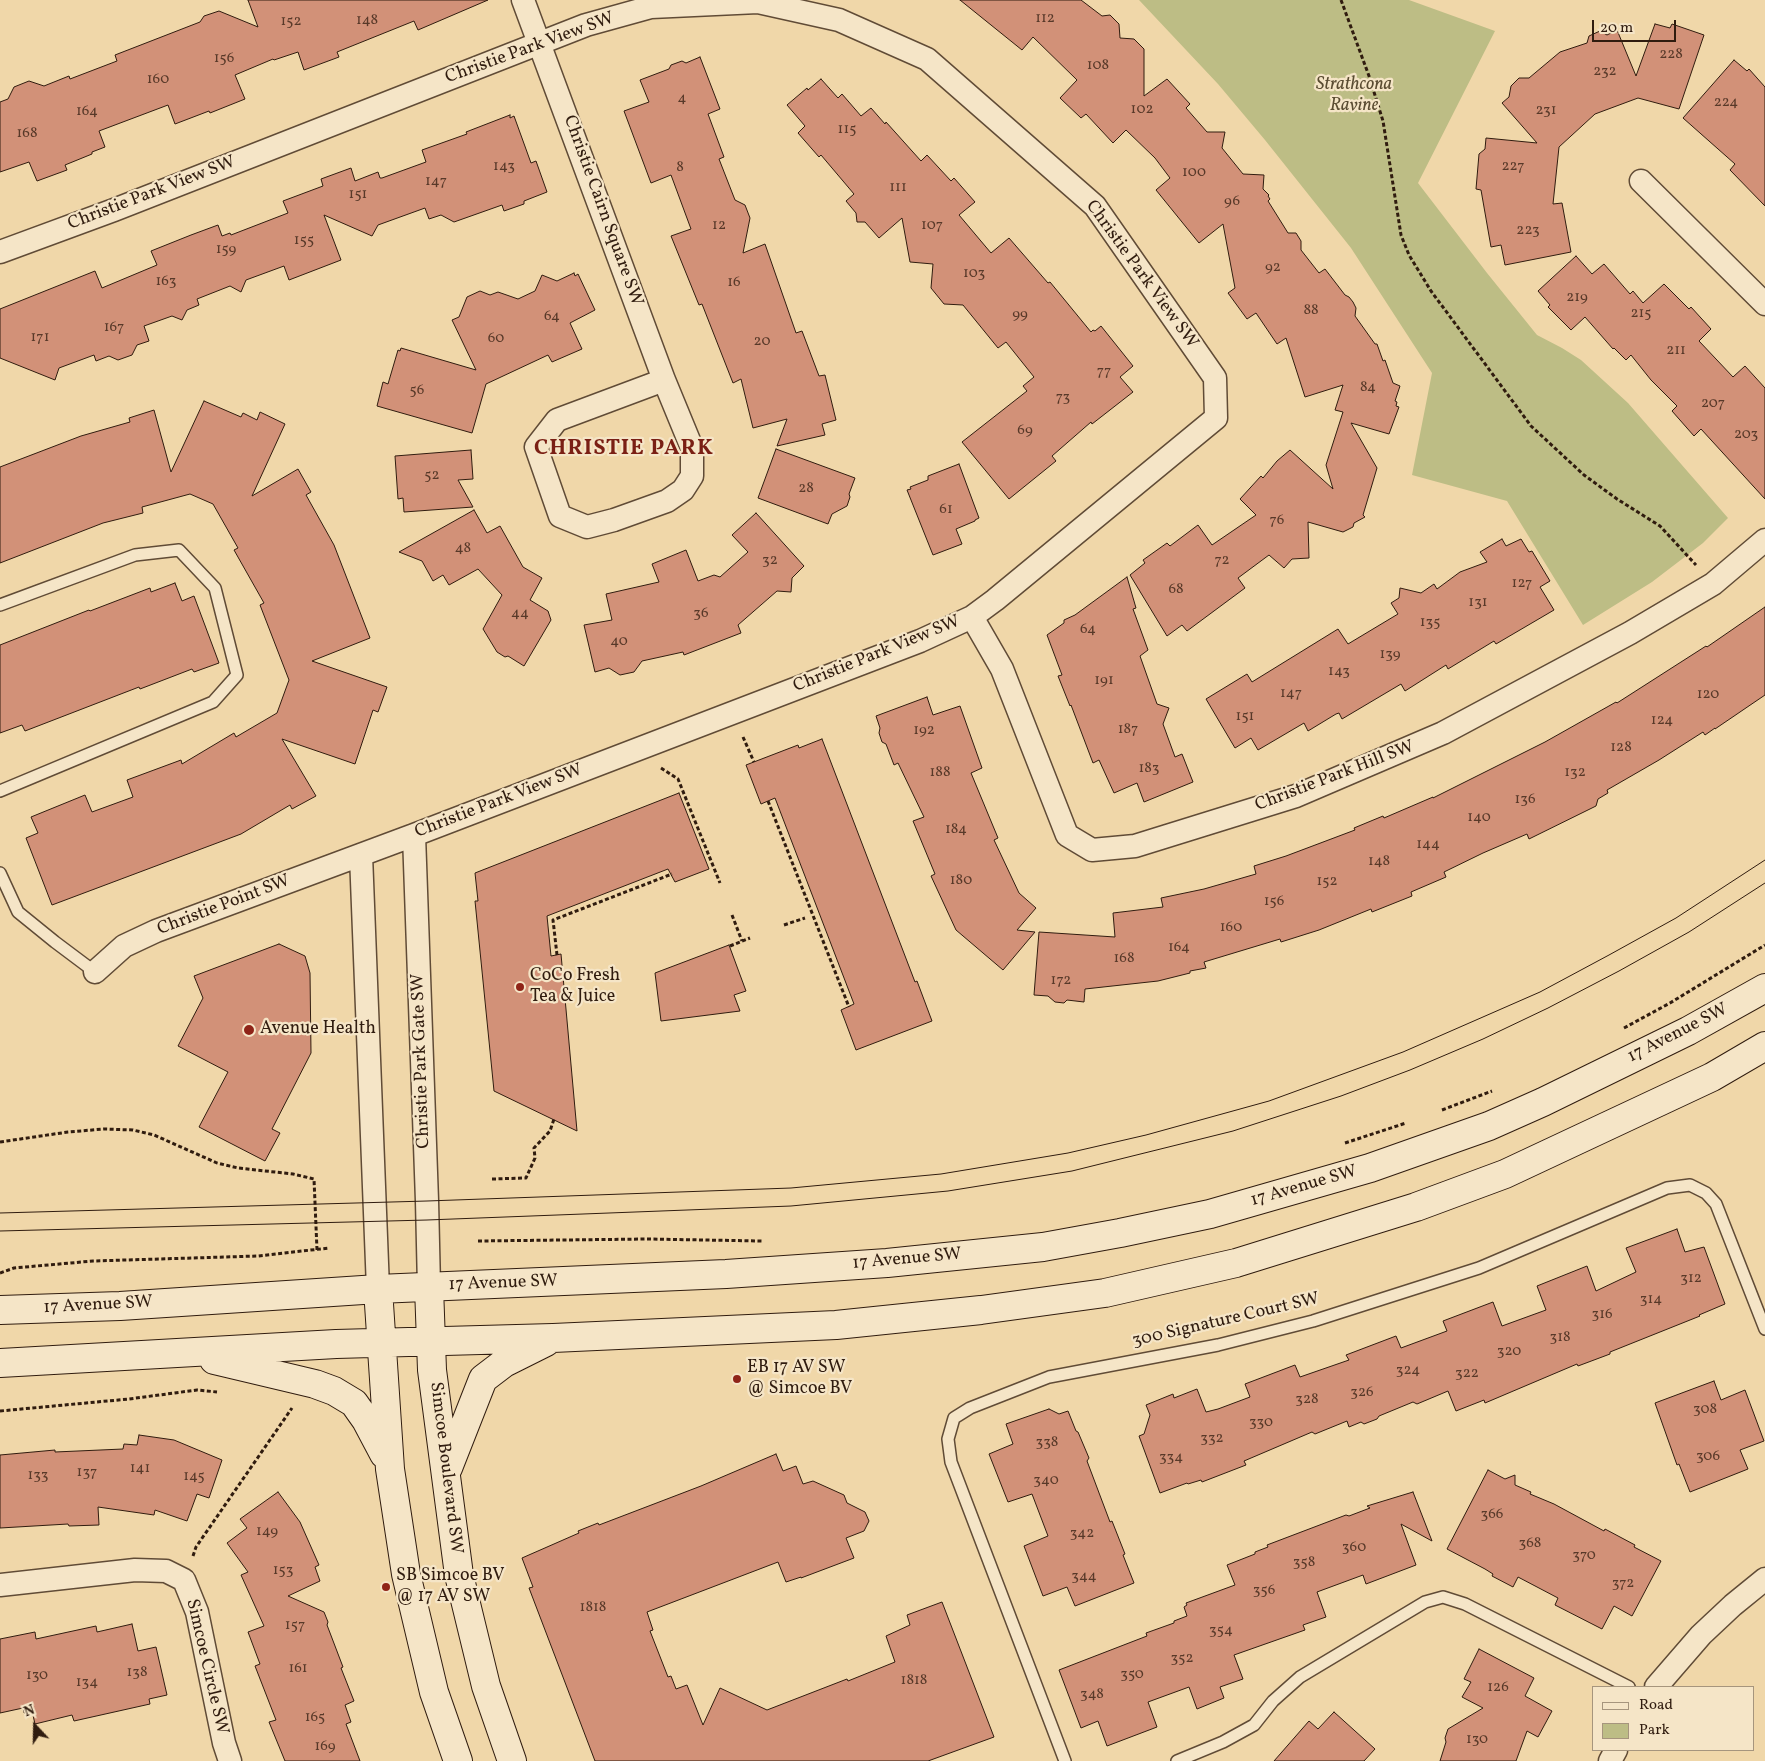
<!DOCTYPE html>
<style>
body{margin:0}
#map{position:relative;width:1765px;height:1761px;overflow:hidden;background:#f0d7a9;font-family:Vollkorn,serif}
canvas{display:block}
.legend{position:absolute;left:1592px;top:1686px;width:162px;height:65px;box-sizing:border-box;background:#f5e5c7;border:1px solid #a6957d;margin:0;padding:6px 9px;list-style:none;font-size:15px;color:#301c0f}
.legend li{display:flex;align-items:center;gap:10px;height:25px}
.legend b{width:25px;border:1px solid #a6957d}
.north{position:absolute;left:10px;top:1701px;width:50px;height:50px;-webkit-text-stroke:4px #f5e5c7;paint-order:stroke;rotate:339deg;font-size:14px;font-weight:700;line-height:20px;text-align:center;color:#301c0f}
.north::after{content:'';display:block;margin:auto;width:18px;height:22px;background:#301c0f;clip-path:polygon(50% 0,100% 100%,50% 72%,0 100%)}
.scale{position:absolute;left:1592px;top:20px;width:84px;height:22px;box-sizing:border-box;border:2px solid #301c0f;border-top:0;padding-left:6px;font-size:15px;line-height:18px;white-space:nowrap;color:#301c0f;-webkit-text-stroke:4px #f5e5c7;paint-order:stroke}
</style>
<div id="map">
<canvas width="1765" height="1761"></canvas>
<ul class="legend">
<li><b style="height:6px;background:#f5e5c7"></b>Road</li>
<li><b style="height:14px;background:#bdbd85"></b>Park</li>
</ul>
<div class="north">N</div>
<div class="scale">20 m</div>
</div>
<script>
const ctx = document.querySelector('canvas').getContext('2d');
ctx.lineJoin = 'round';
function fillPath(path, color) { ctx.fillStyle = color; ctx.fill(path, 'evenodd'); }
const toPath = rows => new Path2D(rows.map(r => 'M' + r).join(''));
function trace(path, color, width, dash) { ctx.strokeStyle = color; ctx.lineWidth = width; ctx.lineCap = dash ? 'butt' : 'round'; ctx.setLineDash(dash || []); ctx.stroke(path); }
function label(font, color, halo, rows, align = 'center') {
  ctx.font = font + ' Vollkorn,serif'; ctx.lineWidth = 4.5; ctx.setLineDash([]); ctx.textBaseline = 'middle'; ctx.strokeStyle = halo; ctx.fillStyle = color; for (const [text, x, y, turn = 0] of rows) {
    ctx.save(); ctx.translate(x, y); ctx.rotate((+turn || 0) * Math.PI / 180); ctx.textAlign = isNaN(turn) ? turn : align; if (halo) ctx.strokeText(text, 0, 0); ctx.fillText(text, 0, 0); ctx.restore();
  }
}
fillPath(toPath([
 [1139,0,1409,0,1495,31,1418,183,1487,273,1537,335,1562,348,1581,360,1628,403,1728,518,1703,543,1652,582,1583,625,1507,501,1412,475,1432,373,1351,248,1265,140,1218,84]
]), '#bdbd85');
const building = toPath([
 [248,0,488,0,418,30,414,21,337,52,339,57,304,70,298,52,274,60,273,59,235,75,245,99,210,113,209,111,175,124,168,105,99,131,105,147,92,152,92,154,65,165,67,170,37,181,29,162,0,172,0,102,8,99,14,87,29,81,44,86,69,76,70,79,117,61,115,55,200,22,204,16,219,11,258,27,248,0],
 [960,0,1081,0,1102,16,1110,15,1119,24,1120,38,1134,39,1144,49,1144,96,1167,79,1190,104,1186,108,1207,132,1225,132,1222,148,1243,174,1264,175,1263,189,1269,195,1268,196,1270,199,1268,201,1288,233,1296,233,1301,241,1301,250,1319,273,1325,269,1345,295,1349,297,1353,302,1356,308,1355,316,1375,344,1377,344,1383,361,1385,360,1393,383,1400,386,1395,401,1397,402,1396,406,1399,407,1389,434,1351,423,1377,468,1363,515,1365,517,1354,523,1353,527,1343,532,1308,522,1309,558,1292,559,1284,568,1269,555,1238,578,1245,588,1187,631,1182,625,1167,636,1130,575,1145,563,1143,560,1167,543,1170,546,1198,525,1212,545,1256,515,1240,499,1261,476,1263,478,1277,461,1290,450,1333,489,1326,465,1343,412,1335,410,1343,385,1305,397,1286,338,1277,344,1256,313,1247,319,1228,293,1235,288,1223,224,1199,243,1156,190,1170,178,1155,158,1126,130,1113,143,1086,114,1081,118,1060,98,1077,80,1033,37,1022,50,960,0],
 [1655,24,1670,28,1672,24,1704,35,1679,109,1638,98,1595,114,1559,147,1553,204,1562,203,1571,252,1505,265,1501,245,1491,247,1481,190,1476,189,1479,154,1485,149,1486,138,1537,143,1502,103,1509,97,1511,86,1519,78,1529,78,1560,52,1587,43,1589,36,1600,31,1607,35,1617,30,1636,76,1655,24],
 [700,57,720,109,708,114,724,157,719,159,735,200,745,205,750,218,743,253,765,244,796,333,802,331,819,376,825,375,836,420,822,424,825,435,777,446,787,419,753,428,741,379,733,383,702,304,699,305,671,236,691,229,671,175,651,183,624,111,649,102,640,80,669,69,671,65,682,61,686,63,700,57],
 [1734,60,1747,71,1749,69,1765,87,1765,206,1730,170,1735,164,1683,118,1734,60],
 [821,79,838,98,842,94,861,116,871,108,885,124,886,122,921,161,927,155,951,181,954,178,975,202,959,215,991,253,1009,238,1048,283,1050,282,1091,332,1093,330,1095,331,1101,326,1133,366,1120,377,1133,392,1092,424,1091,422,1052,456,1056,461,1009,499,962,442,1027,391,1023,386,1034,377,1006,342,998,348,963,305,944,304,931,288,933,264,910,262,902,218,879,238,865,222,857,222,856,213,846,201,854,194,821,155,819,157,798,133,805,126,787,105,807,88,808,90,821,79],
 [510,115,510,118,514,116,531,163,536,161,547,192,524,201,524,204,504,211,502,205,454,222,441,215,429,219,425,208,378,225,372,236,324,215,341,260,289,280,284,266,246,280,241,292,230,286,197,299,199,305,187,310,182,320,172,316,144,326,149,341,137,345,132,355,118,360,109,356,96,361,94,355,59,368,55,380,0,358,0,309,95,271,102,288,157,265,151,251,191,235,218,225,222,236,230,233,231,235,288,213,283,201,323,186,321,179,351,168,355,181,378,172,380,178,382,178,426,162,422,150,467,134,466,132,510,115],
 [1576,256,1592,274,1604,264,1630,294,1633,291,1643,303,1664,284,1689,309,1691,307,1711,329,1699,341,1733,377,1745,366,1765,388,1765,499,1701,429,1694,436,1672,411,1677,406,1651,380,1631,355,1626,360,1614,348,1613,349,1585,317,1571,330,1548,307,1550,305,1538,291,1576,256],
 [574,273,575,276,578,274,595,310,570,323,582,349,552,362,548,355,486,384,472,433,377,406,383,382,388,384,398,350,400,351,401,348,476,370,452,320,459,317,467,297,480,291,490,295,498,292,518,299,535,291,542,275,557,281,574,273],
 [204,401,241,417,243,413,257,420,260,412,285,424,252,496,298,469,311,492,306,495,334,545,370,638,312,661,387,687,378,712,373,710,355,764,282,739,316,796,292,809,290,805,241,834,52,905,26,838,38,833,31,817,85,795,92,812,133,797,127,780,181,760,182,764,234,733,236,737,277,713,289,680,260,605,264,603,234,550,238,548,213,504,190,494,142,507,143,513,103,523,0,563,0,467,81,436,130,422,129,418,154,410,171,472,204,401],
 [776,449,855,478,849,494,850,497,847,506,832,514,828,524,758,498,776,449],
 [471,450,473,479,458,480,473,507,404,512,403,498,398,499,395,456,471,450],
 [959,464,979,518,975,520,975,521,956,529,962,544,933,555,907,490,911,489,910,487,928,480,928,476,959,464],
 [474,510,487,533,500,526,523,567,542,578,530,600,548,611,551,620,524,666,508,656,505,657,497,652,483,629,502,595,478,569,449,585,443,575,433,581,422,561,399,552,474,510],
 [756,513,804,566,792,578,791,592,777,591,738,625,741,633,684,655,683,652,642,661,634,672,620,675,609,668,595,672,584,625,612,620,606,594,659,582,652,564,686,550,698,581,714,575,720,577,748,552,732,535,756,513],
 [1502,539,1506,546,1521,539,1529,552,1532,551,1550,581,1540,587,1554,610,1496,644,1494,641,1448,669,1446,665,1405,691,1401,684,1342,719,1339,713,1336,714,1308,731,1304,723,1258,750,1251,738,1235,748,1206,699,1247,674,1252,682,1338,629,1348,644,1398,614,1391,603,1399,598,1400,588,1421,593,1434,584,1437,589,1460,572,1487,562,1480,552,1502,539],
 [1127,577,1136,608,1133,609,1148,650,1140,656,1157,704,1169,708,1163,724,1175,757,1182,754,1193,782,1144,802,1137,783,1114,793,1099,760,1093,763,1071,705,1070,706,1058,676,1062,675,1047,635,1064,623,1064,620,1075,615,1127,577],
 [175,583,182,601,194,596,219,663,194,672,192,669,140,689,139,687,25,731,22,725,0,733,0,645,89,610,90,611,150,588,151,592,175,583],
 [1765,607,1765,695,1715,729,1715,728,1705,735,1703,732,1659,760,1607,790,1608,793,1598,799,1596,806,1529,839,1527,834,1483,853,1444,872,1446,877,1411,892,1412,896,1372,912,1371,909,1319,930,1281,942,1280,939,1204,962,1206,968,1190,971,1190,973,1158,981,1085,989,1084,1002,1067,1000,1064,1003,1055,1002,1048,996,1034,995,1039,932,1115,937,1113,913,1163,907,1161,898,1204,889,1256,874,1254,866,1286,856,1355,830,1354,828,1383,816,1384,818,1433,797,1433,798,1545,742,1616,702,1617,703,1706,646,1707,647,1765,607],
 [927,697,933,715,960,706,982,768,971,773,998,838,994,840,1019,893,1036,908,1017,930,1035,932,1003,970,956,930,931,876,935,874,913,821,924,817,898,763,894,765,886,744,882,742,879,733,880,728,876,716,927,697],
 [822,739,915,982,917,981,932,1021,856,1050,841,1010,854,1004,775,798,761,804,746,765,798,745,799,748,822,739],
 [679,793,709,869,675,882,668,869,547,916,551,956,561,954,577,1131,494,1091,475,901,478,901,475,873,679,793],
 [279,944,305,956,310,973,311,1053,272,1129,280,1133,265,1161,199,1127,228,1072,178,1046,203,998,194,976,279,944],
 [729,945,746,991,734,995,740,1011,661,1021,655,973,729,945],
 [1677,1229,1685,1252,1704,1247,1725,1304,1699,1315,1700,1316,1610,1352,1610,1354,1578,1366,1577,1364,1485,1403,1484,1400,1456,1411,1448,1391,1417,1404,1413,1402,1379,1416,1377,1419,1364,1424,1361,1422,1349,1427,1347,1421,1315,1434,1312,1432,1244,1461,1246,1465,1202,1482,1201,1480,1188,1484,1187,1483,1160,1493,1139,1436,1144,1434,1150,1415,1146,1405,1173,1394,1174,1398,1197,1389,1206,1412,1218,1409,1250,1397,1245,1384,1295,1365,1300,1377,1349,1360,1346,1355,1396,1336,1401,1348,1447,1331,1443,1321,1493,1302,1502,1326,1546,1310,1537,1286,1587,1266,1596,1291,1636,1272,1626,1248,1677,1229],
 [1714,1381,1721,1400,1745,1390,1764,1441,1740,1450,1748,1469,1690,1492,1679,1464,1677,1465,1655,1403,1714,1381],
 [1049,1409,1059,1414,1068,1411,1076,1431,1078,1432,1089,1458,1087,1461,1110,1522,1112,1521,1125,1554,1123,1555,1134,1583,1075,1606,1067,1587,1043,1596,1024,1546,1048,1536,1032,1494,1008,1502,989,1454,1013,1444,1006,1424,1049,1409],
 [139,1435,174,1440,222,1460,209,1498,197,1494,187,1521,155,1510,154,1515,98,1507,99,1525,69,1526,68,1524,0,1528,0,1455,55,1450,55,1452,123,1449,124,1444,137,1445,139,1435],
 [776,1454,783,1471,796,1466,803,1484,813,1481,844,1495,847,1503,865,1512,869,1521,864,1531,846,1538,854,1558,801,1578,801,1577,786,1582,778,1562,647,1612,653,1630,650,1631,668,1677,671,1676,676,1689,687,1685,703,1725,720,1688,767,1710,847,1679,848,1681,895,1662,886,1636,910,1625,907,1615,942,1602,994,1737,928,1761,595,1761,529,1588,533,1587,522,1558,579,1533,578,1531,598,1523,599,1525,701,1486,776,1454],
 [1488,1470,1505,1479,1515,1475,1515,1485,1531,1492,1530,1494,1554,1504,1604,1531,1605,1529,1635,1545,1634,1547,1661,1561,1632,1616,1614,1606,1602,1629,1555,1605,1558,1598,1518,1577,1513,1587,1492,1576,1493,1574,1485,1569,1447,1549,1488,1470],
 [278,1492,300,1522,319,1565,315,1567,320,1581,288,1596,324,1612,328,1622,327,1625,343,1667,341,1668,354,1701,345,1705,351,1722,346,1724,360,1761,285,1761,269,1722,276,1720,255,1666,260,1664,248,1632,264,1626,241,1575,248,1572,227,1543,247,1528,240,1519,278,1492],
 [1413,1492,1432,1541,1401,1524,1416,1565,1366,1584,1363,1575,1317,1592,1326,1617,1303,1625,1305,1630,1234,1655,1243,1679,1220,1687,1224,1698,1197,1709,1189,1687,1148,1702,1157,1727,1107,1746,1098,1721,1081,1728,1059,1670,1147,1636,1146,1633,1174,1623,1174,1621,1187,1616,1184,1607,1187,1605,1186,1603,1235,1585,1227,1565,1255,1554,1255,1552,1268,1547,1267,1545,1346,1515,1349,1516,1370,1508,1367,1506,1413,1492],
 [132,1624,138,1651,156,1647,167,1695,149,1699,150,1704,74,1721,72,1715,35,1724,32,1711,24,1713,23,1708,0,1713,0,1639,35,1632,36,1639,96,1626,97,1632,132,1624],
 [1479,1649,1534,1678,1525,1696,1552,1711,1538,1737,1527,1731,1516,1761,1440,1761,1446,1742,1445,1738,1448,1729,1483,1708,1462,1697,1471,1682,1464,1679,1479,1649],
 [1334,1712,1375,1749,1364,1761,1274,1761,1309,1721,1318,1729,1334,1712]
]);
fillPath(building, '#d29178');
trace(building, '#301c0f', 1);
const lane = toPath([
 [0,605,135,555,179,550,215,588,237,675,213,702,0,791],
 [0,873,18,912,55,942,95,972],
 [1065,1761,951,1462,948,1439,954,1418,970,1408,1049,1377,1218,1345,1313,1321,1479,1268,1667,1188,1690,1185,1706,1193,1716,1204,1765,1329],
 [1177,1761,1223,1742,1254,1725,1273,1701,1300,1677,1425,1602,1443,1597,1465,1604,1629,1687]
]);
const street = toPath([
 [523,0,664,380,692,448,692,476,683,490,667,501,614,520,587,527,560,516,536,447,557,420,664,380],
 [1641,181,1765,304],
 [0,252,114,210,586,25,651,7,758,2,839,20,927,59,1095,206,1215,378,1216,418,995,600,972,617,920,641,414,835,156,931,124,946,95,972],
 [972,617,1002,669,1067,835,1092,850,1135,846,1296,796,1443,733,1630,633,1713,584,1765,540],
 [414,835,427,1201,429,1287],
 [361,855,378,1289],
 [0,1585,135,1570,166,1571,184,1580,197,1612,224,1743,230,1761],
 [1656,1687,1701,1635,1733,1605,1765,1579],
 [1610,1761,1616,1750]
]);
const secondary = toPath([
 [429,1287,432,1370,459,1575,486,1686,512,1761],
 [378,1289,390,1469,406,1574,434,1692,458,1761],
 [0,1310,120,1306,378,1289,726,1274,887,1263,1043,1247,1120,1233,1210,1214,1370,1168,1489,1126,1543,1102,1688,1031,1765,988],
 [214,1360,315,1384,334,1391,354,1403,366,1420,384,1454],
 [0,1363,336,1344,553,1338,836,1325,981,1310,1105,1293,1236,1263,1416,1207,1505,1174,1712,1077,1765,1046],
 [448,1468,483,1379,504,1363,546,1342]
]);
trace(lane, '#604b36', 14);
trace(street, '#604b36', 25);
trace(secondary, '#301c0f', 30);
trace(toPath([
 [1341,0,1369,76,1383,121,1401,235,1409,255,1431,291,1531,426,1584,475,1617,499,1660,526,1696,565],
 [743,737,754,762],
 [661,768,678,779,720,883],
 [768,801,849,1007],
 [732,915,742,941],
 [784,925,805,918],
 [730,946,750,938],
 [557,955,553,920,672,874],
 [1624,1028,1670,1003,1765,945],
 [1442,1110,1492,1091],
 [0,1142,68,1132,104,1129,133,1130,154,1135,217,1163,238,1168,293,1174,314,1179,317,1250],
 [1345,1143,1406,1123],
 [492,1179,526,1178,535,1158,534,1148,550,1131,554,1119],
 [478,1241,647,1239,762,1241],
 [0,1273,14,1268,93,1261,258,1256,329,1248],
 [0,1411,129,1399,197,1390,217,1392],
 [193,1556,196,1547,292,1408]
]), '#301c0f', 3, [4, 2.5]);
trace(lane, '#f5e5c7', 11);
trace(street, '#f5e5c7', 22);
trace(secondary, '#f5e5c7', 28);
trace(toPath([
 [0,1213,427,1201,791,1188,941,1174,1068,1153,1146,1135,1269,1101,1403,1052,1540,992,1609,955,1676,918,1765,860],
 [0,1231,427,1220,791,1206,948,1191,1072,1171,1233,1131,1341,1096,1410,1070,1483,1039,1548,1008,1619,971,1689,932,1765,883]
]), '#301c0f', 1);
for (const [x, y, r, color] of [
 [520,987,5,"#8f2418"],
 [249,1030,6,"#8f2418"],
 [737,1379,5,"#8f2418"],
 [386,1587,5,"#8f2418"]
]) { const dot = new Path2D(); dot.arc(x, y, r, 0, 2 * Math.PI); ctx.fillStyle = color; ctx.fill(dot); trace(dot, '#f5e5c7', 2); }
label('15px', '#583929', null, [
 ["112",1045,19],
 ["148",367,21],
 ["152",291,22],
 ["228",1671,55],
 ["156",224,59],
 ["108",1098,66],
 ["232",1605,72],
 ["160",158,80],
 ["4",682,99],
 ["224",1726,103],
 ["102",1142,110],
 ["231",1546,111],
 ["164",87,112],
 ["115",847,130],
 ["168",27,134],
 ["143",504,167],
 ["227",1513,167],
 ["8",680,168],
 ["100",1194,173],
 ["147",436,182],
 ["111",898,188],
 ["151",358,195],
 ["96",1232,202],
 ["12",719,226],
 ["107",932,226],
 ["223",1528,231],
 ["155",304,241],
 ["159",226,250],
 ["92",1273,268],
 ["103",974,274],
 ["163",166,282],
 ["16",734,283],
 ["219",1577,298],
 ["88",1311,311],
 ["215",1641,314],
 ["99",1020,315],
 ["64",552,317],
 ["167",114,328],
 ["171",40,338],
 ["60",496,339],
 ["20",762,342],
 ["211",1676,351],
 ["77",1104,372],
 ["84",1368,388],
 ["56",417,391],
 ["73",1063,398],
 ["207",1713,404],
 ["69",1025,431],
 ["203",1746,435],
 ["52",432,476],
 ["28",806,489],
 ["61",946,510],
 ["76",1277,521],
 ["48",463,549],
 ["32",770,561],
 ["72",1222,561],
 ["127",1522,584],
 ["68",1176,590],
 ["131",1478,603],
 ["44",520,614],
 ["36",701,614],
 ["135",1430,623],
 ["64",1088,630],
 ["40",619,642],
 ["139",1390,655],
 ["143",1339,672],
 ["191",1104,681],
 ["147",1291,694],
 ["120",1708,695],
 ["151",1245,717],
 ["124",1662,721],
 ["187",1128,730],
 ["192",924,731],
 ["128",1621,748],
 ["183",1149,769],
 ["188",940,773],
 ["132",1575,773],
 ["136",1525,800],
 ["140",1479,818],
 ["184",956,830],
 ["144",1428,845],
 ["148",1379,862],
 ["180",961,881],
 ["152",1327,882],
 ["156",1274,902],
 ["160",1231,928],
 ["164",1179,948],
 ["168",1124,959],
 ["172",1061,981],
 ["312",1691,1279],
 ["314",1651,1300],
 ["316",1602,1315],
 ["318",1560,1338],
 ["320",1509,1352],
 ["324",1408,1371],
 ["322",1467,1374],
 ["326",1362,1393],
 ["328",1307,1400],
 ["308",1705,1410],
 ["330",1261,1423],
 ["332",1212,1439],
 ["338",1047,1443],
 ["306",1708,1457],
 ["334",1171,1458],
 ["141",140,1469],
 ["137",87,1473],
 ["133",38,1476],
 ["145",194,1477],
 ["340",1046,1481],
 ["366",1492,1515],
 ["149",267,1532],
 ["342",1082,1534],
 ["368",1530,1544],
 ["360",1354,1548],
 ["370",1584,1556],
 ["358",1304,1563],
 ["153",283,1571],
 ["344",1084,1577],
 ["372",1623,1584],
 ["356",1264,1591],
 ["1818",593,1608],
 ["157",295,1626],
 ["354",1221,1631],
 ["352",1182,1659],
 ["161",298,1669],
 ["138",137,1673],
 ["350",1132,1675],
 ["130",37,1676],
 ["1818",914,1681],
 ["134",87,1683],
 ["126",1498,1688],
 ["348",1092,1695],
 ["165",315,1718],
 ["130",1477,1740],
 ["169",325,1747]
]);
label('18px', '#301c0f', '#f5e5c7', [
 ["Christie Park View SW",530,49,-20],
 ["Christie Park View SW",152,194,-21],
 ["Christie Cairn Square SW",602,211,70],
 ["Christie Park View SW",1141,275,54],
 ["Christie Park View SW",877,655,-22],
 ["Christie Park Hill SW",1335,777,-21],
 ["Christie Park View SW",499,802,-21],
 ["Christie Point SW",224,906,-21],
 ["17 Avenue SW",1678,1034,-27],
 ["Christie Park Gate SW",422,1061,-92],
 ["17 Avenue SW",1304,1187,-16],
 ["17 Avenue SW",907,1260,-5],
 ["17 Avenue SW",503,1284,-2],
 ["17 Avenue SW",98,1306,-3],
 ["300 Signature Court SW",1226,1321,-13],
 ["Simcoe Boulevard SW",445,1468,83],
 ["Simcoe Circle SW",206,1667,77]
]);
label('italic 18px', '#5a4c32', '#f5e5c7', [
 ["Strathcona",1354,86],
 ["Ravine",1354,107]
]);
label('18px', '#301c0f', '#f5e5c7', [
 ["CoCo Fresh",530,977],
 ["Tea & Juice",530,998],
 ["Avenue Health",260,1030],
 ["EB 17 AV SW",747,1369],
 ["@ Simcoe BV",747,1390],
 ["SB Simcoe BV",396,1577],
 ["@ 17 AV SW",396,1598]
], 'left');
ctx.letterSpacing = '1px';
label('bold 22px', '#7a1f14', '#f5e5c7', [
 ["CHRISTIE PARK",624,450]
]);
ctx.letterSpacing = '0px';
</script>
